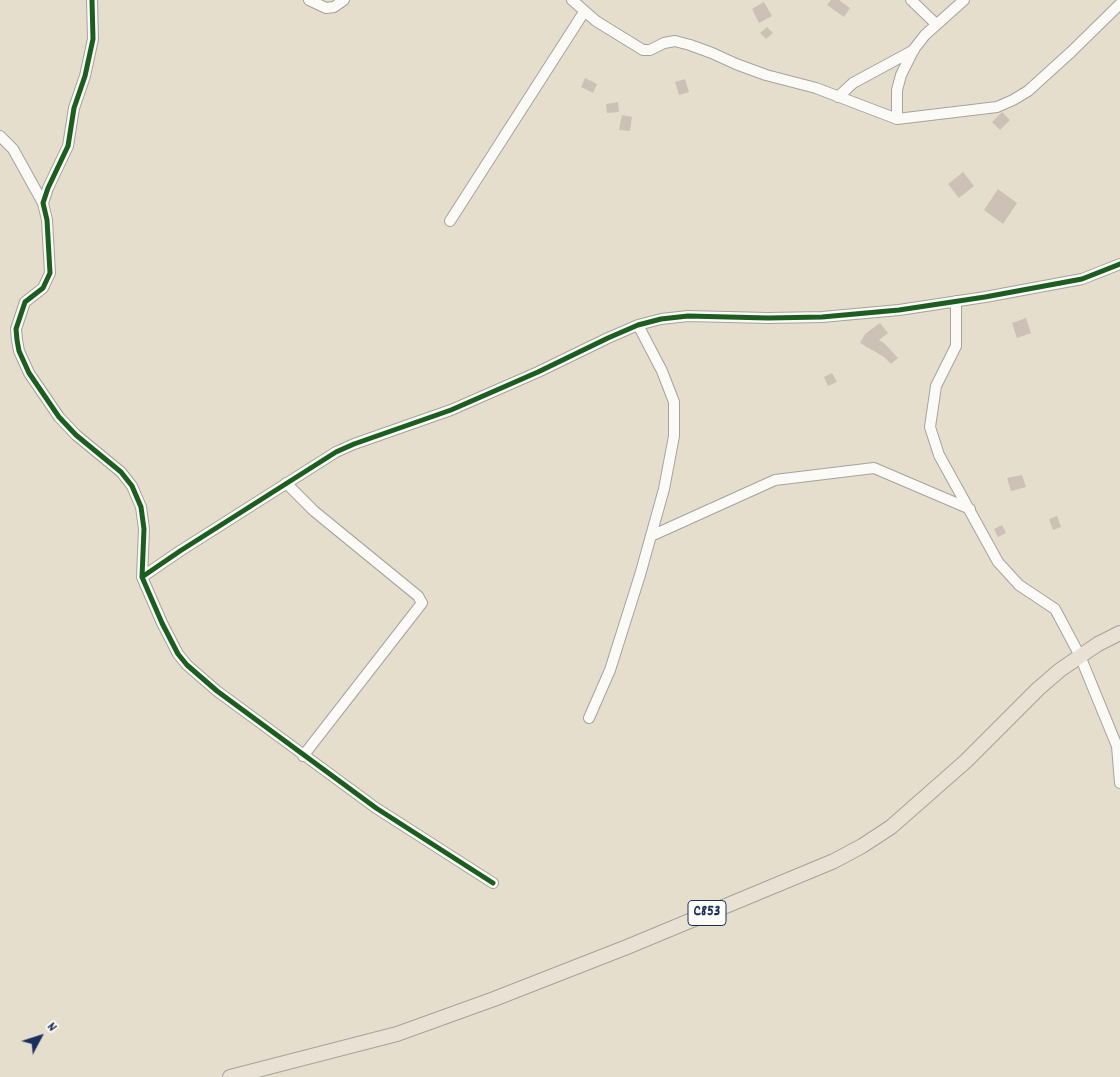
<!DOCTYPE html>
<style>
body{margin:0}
#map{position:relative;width:1120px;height:1077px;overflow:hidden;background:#e6decc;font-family:Dekko,sans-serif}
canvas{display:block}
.north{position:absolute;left:15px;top:1012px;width:50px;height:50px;-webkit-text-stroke:4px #fdfcf7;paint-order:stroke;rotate:50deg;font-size:14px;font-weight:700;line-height:20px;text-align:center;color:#1b2f5e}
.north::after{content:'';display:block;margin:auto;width:18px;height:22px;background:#1b2f5e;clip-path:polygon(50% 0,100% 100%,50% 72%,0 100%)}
</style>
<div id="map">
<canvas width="1120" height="1077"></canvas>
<div class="north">N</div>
</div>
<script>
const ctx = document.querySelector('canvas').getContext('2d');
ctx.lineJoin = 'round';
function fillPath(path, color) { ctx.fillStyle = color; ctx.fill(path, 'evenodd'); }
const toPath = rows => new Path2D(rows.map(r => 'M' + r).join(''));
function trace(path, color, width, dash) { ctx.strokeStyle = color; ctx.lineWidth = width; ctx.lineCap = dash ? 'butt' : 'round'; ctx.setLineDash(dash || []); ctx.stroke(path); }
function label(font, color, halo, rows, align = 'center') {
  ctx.font = font + ' Dekko,sans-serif'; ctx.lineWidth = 4; ctx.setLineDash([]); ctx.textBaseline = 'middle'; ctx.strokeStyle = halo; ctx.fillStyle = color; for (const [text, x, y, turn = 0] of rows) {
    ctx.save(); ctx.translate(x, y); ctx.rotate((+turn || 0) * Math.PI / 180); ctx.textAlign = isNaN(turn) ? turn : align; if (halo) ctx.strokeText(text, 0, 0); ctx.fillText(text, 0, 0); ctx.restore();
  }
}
fillPath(toPath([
 [831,0,839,0,850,8,844,17,827,5],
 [764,2,772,16,759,23,752,9],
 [767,27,773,33,766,39,760,33],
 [585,78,597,84,593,93,581,87],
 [685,79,689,92,679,95,675,82],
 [618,102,619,112,607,113,606,104],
 [1002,112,1010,120,1000,130,992,122],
 [622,115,632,117,630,131,619,130],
 [963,172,974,186,959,198,948,184],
 [998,189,1017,203,1003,224,984,210],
 [1026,318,1031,333,1017,338,1012,323],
 [880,323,888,333,879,340,884,343,898,358,891,364,884,357,860,343,865,334],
 [832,373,837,382,828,386,824,377],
 [1022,475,1026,487,1011,491,1007,478],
 [1057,516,1061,527,1053,530,1049,519],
 [1002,525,1006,533,998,537,994,529]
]), '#cdc0b7');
const minor = toPath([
 [92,0,93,39,85,76,74,108,68,146,48,188,43,203,47,220,50,273,43,288,25,302,16,329,17,340,19,351,29,373,59,417,76,435,121,472,132,486,141,507,144,529,142,577],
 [309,0,326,8,334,7,344,0],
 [572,0,596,21,643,50,650,50,664,43,675,41,690,45,712,53,736,64,766,75,816,88,897,119,997,107,1013,100,1028,91,1071,52,1120,4],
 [911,0,936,24],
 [838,97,853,83,914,50],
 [897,119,897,90,901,75,914,49,925,35,964,0],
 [0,136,13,149,43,203],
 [450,221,584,12],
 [956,301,956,346,936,386,930,427,939,455,998,562,1019,585,1055,609,1080,656,1117,746,1120,783],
 [286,483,314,511,418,596,422,603,303,756],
 [651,536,775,480,874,468,970,509],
 [589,718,610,670,640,575,664,489,674,436,674,402,662,371,638,325],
 [493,883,376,808,217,691,187,665,178,654,162,623,142,577,180,551,336,452,354,444,451,410,538,372,608,338,638,325,661,319,688,316,768,318,822,317,899,310,985,297,1082,279,1120,264]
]);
const major = toPath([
 [230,1077,397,1034,494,999,627,947,834,861,862,846,891,827,966,761,1038,689,1060,670,1098,644,1120,633]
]);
trace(minor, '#a5a29e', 12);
trace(major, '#a5a29e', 16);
trace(minor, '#fbfaf7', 10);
trace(major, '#e9e1d4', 14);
trace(toPath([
 [92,0,93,39,85,76,74,108,68,146,48,188,43,203,47,220,50,273,43,288,25,302,16,329,17,340,19,351,29,373,59,417,76,435,121,472,132,486,141,507,144,529,142,577],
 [493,883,376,808,217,691,187,665,178,654,162,623,142,577,180,551,336,452,354,444,451,410,538,372,608,338,638,325,661,319,688,316,768,318,822,317,899,310,985,297,1082,279,1120,264]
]), '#1b5e20', 5);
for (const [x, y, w] of [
 [707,913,38]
]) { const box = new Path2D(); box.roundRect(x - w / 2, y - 12.5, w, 25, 4); ctx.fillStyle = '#fdfcf7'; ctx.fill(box); trace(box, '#1b2f5e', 1); }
label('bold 15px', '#1b2f5e', null, [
 ["C853",707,913]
]);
</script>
